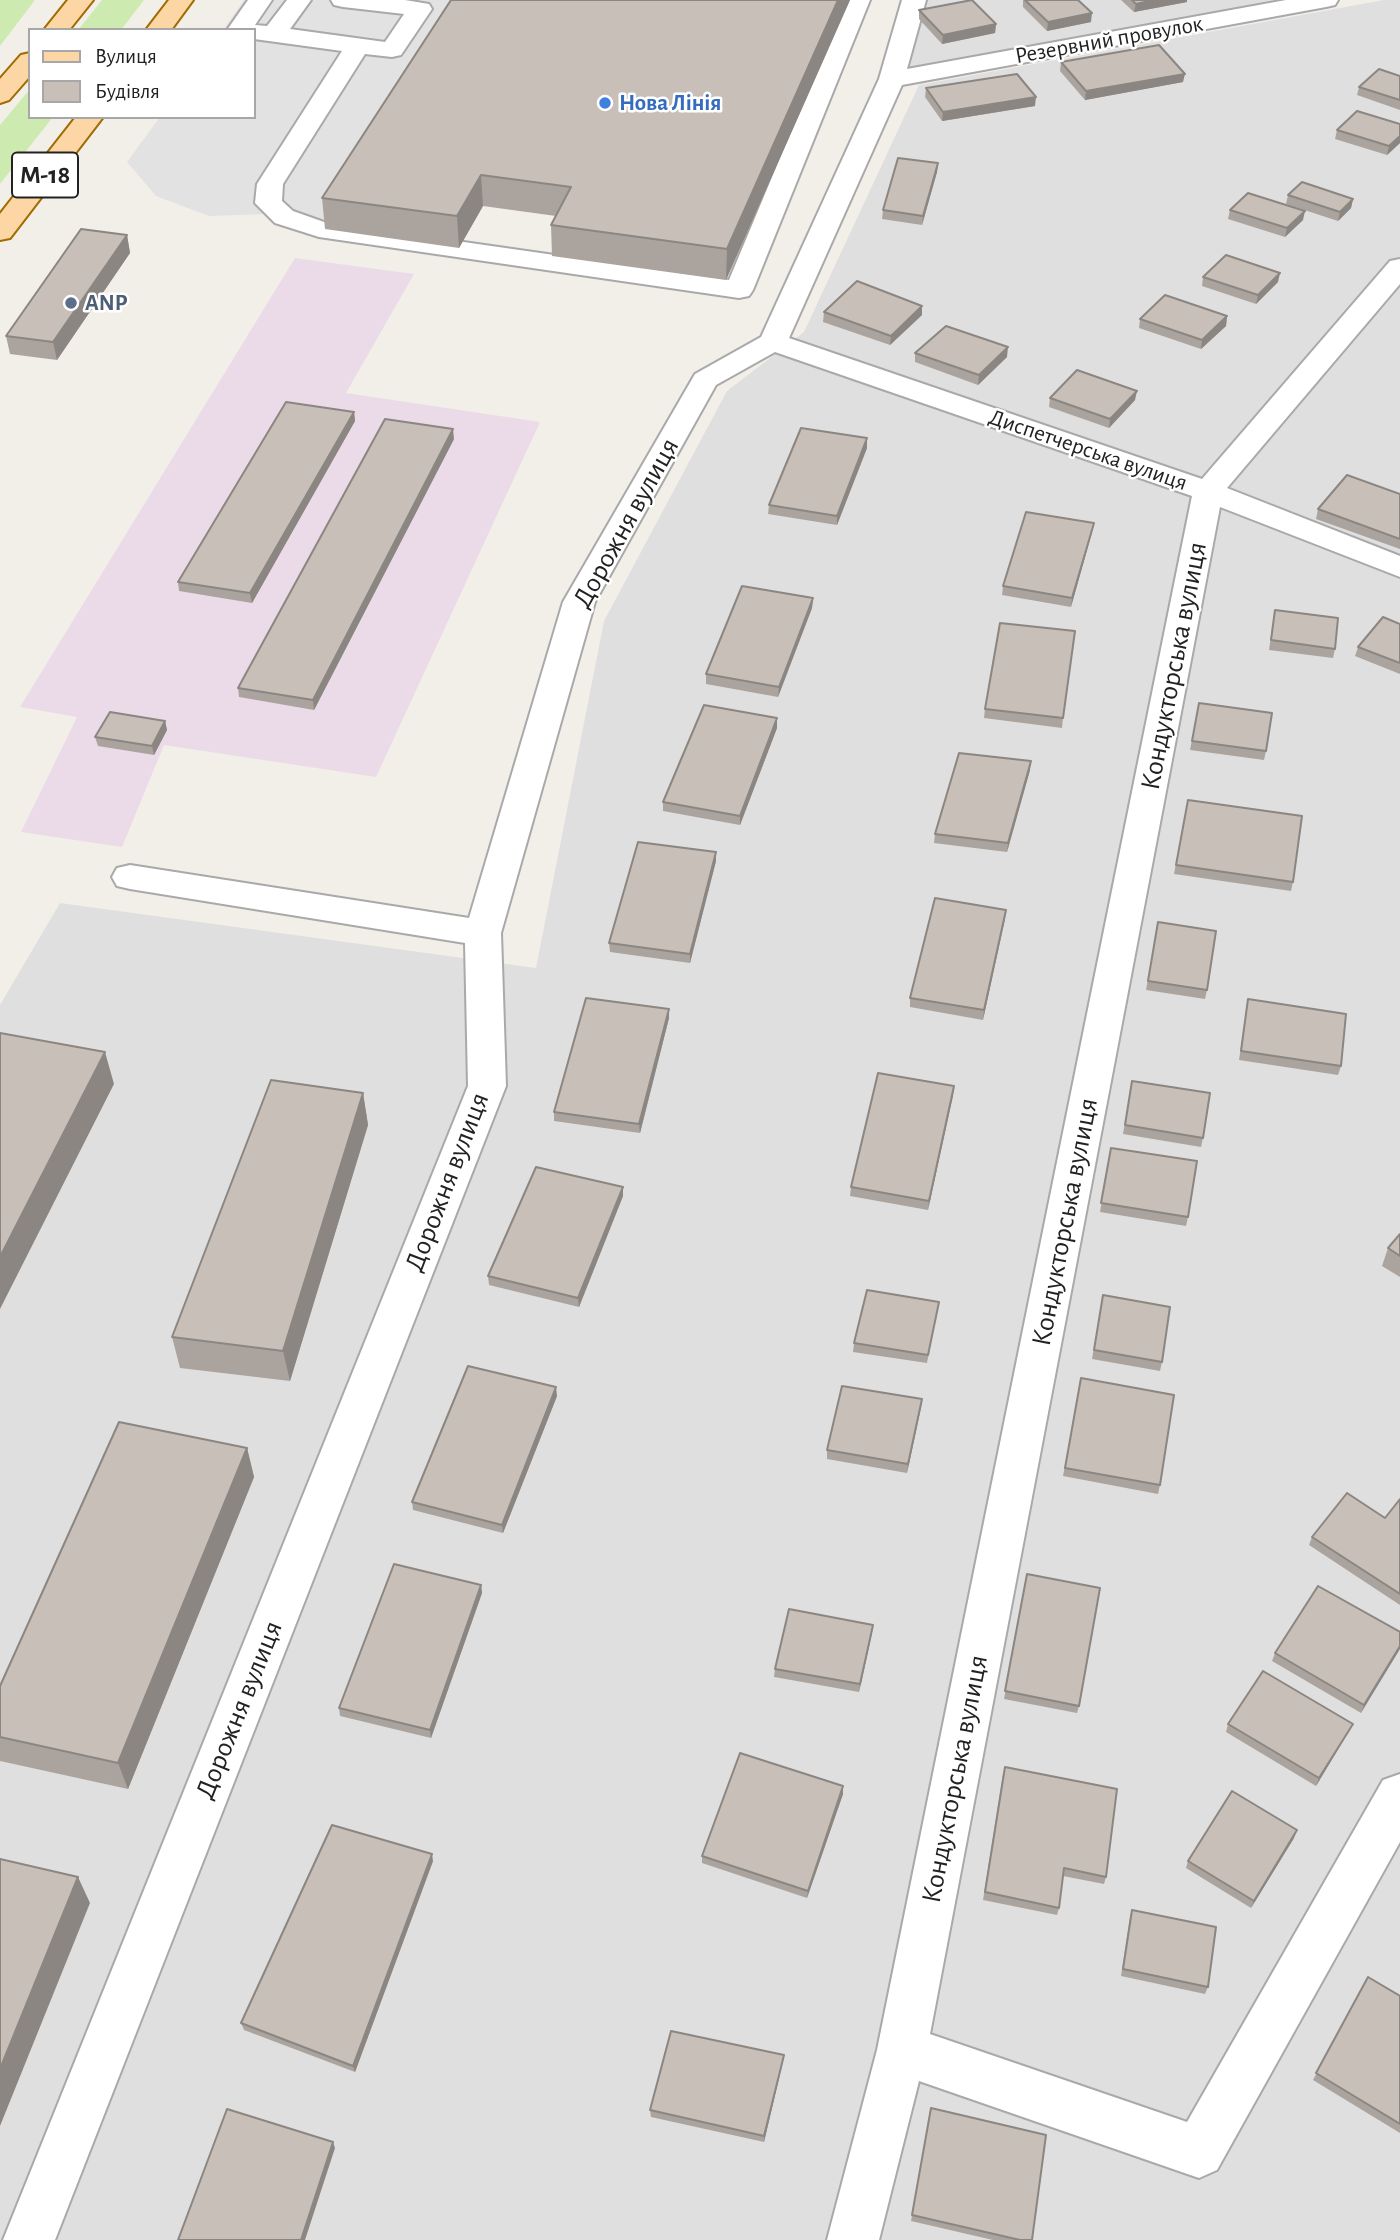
<!DOCTYPE html>
<meta charset="utf-8">
<style>
body{margin:0}
#map{position:relative;width:1400px;height:2240px;overflow:hidden;background:#f2efe9;font-family:"Alegreya Sans",sans-serif}
canvas{display:block}
.legend{position:absolute;left:28px;top:28px;width:228px;height:91px;box-sizing:border-box;background:#fff;border:2px solid #a7a7a7;margin:0;padding:9px 12px;list-style:none;font-size:21px;color:#222}
.legend li{display:flex;align-items:center;gap:14px;height:35px}
.legend b{width:35px;border:2px solid #a7a7a7}
</style>
<div id="map">
<canvas width="1400" height="2240"></canvas>
<ul class="legend">
<li><b style="height:9px;background:#fcd6a4"></b>Вулиця</li>
<li><b style="height:19px;background:#c7bfb8"></b>Будівля</li>
</ul>
</div>
<script>
const ctx = document.querySelector('canvas').getContext('2d');
ctx.lineJoin = 'round';
function fillPath(path, color) { ctx.fillStyle = color; ctx.fill(path, 'evenodd'); }
const toPath = rows => new Path2D(rows.map(r => 'M' + r).join(''));
function trace(path, color, width, dash) { ctx.strokeStyle = color; ctx.lineWidth = width; ctx.lineCap = dash ? 'butt' : 'round'; ctx.setLineDash(dash || []); ctx.stroke(path); }
function label(font, color, halo, rows, align = 'center') {
  ctx.font = font + ' "Alegreya Sans",sans-serif'; ctx.lineWidth = 5; ctx.setLineDash([]); ctx.textBaseline = 'middle'; ctx.strokeStyle = halo; ctx.fillStyle = color; for (const [text, x, y, turn = 0] of rows) {
    ctx.save(); ctx.translate(x, y); ctx.rotate((+turn || 0) * Math.PI / 180); ctx.textAlign = isNaN(turn) ? turn : align; if (halo) ctx.strokeText(text, 0, 0); ctx.fillText(text, 0, 0); ctx.restore();
  }
}
fillPath(toPath([
 [925,0,1281,0,908,69],
 [1384,0,1400,0,1400,2240,0,2240,0,1005,60,903,536,968,604,621,727,391,804,332,919,85]
]), '#e0dfdf');
fillPath(toPath([
 [295,258,414,274,346,393,540,422,376,777,164,745,122,847,21,832,77,717,20,707]
]), '#ebdbe8');
fillPath(toPath([
 [0,0,35,0,0,46],
 [102,0,144,0,121,30,78,30],
 [30,89,30,117,53,117,0,184,0,125]
]), '#cdebb0');
fillPath(toPath([
 [244,0,473,0,325,229,266,214,209,216,156,196,127,162,160,117,254,117,254,30,223,30]
]), '#e2e2e2');
const minor = toPath([
 [248,0,272,0,255,25,267,26,287,0,311,0,290,29,385,42,404,14,343,7,334,5,331,0,405,0,429,4,432,9,401,55,392,57,365,54,283,184,282,201,293,211,324,222,729,280,846,0,870,0,753,290,749,296,739,298,319,237,275,223,255,203,257,184,342,51,254,39,254,30,227,30,248,0],
 [902,0,926,0,907,69,1286,0,1338,0,1335,5,1326,7,902,85,789,338,1202,479,1390,261,1400,259,1400,284,1227,488,1400,556,1400,577,1220,507,930,2034,1187,2122,1383,1780,1400,1774,1400,1842,1217,2170,1199,2178,919,2081,879,2240,827,2240,877,2050,1192,496,775,352,716,385,595,602,501,933,506,1086,55,2240,3,2240,468,1086,465,943,130,889,117,886,112,877,117,868,130,865,469,918,563,602,695,374,761,337,879,79,902,0]
]);
const major = toPath([
 [68,0,93,0,69,30,44,30,68,0],
 [169,0,193,0,171,30,146,30,169,0],
 [30,53,30,76,9,100,0,103,0,79,21,55,30,53],
 [76,117,103,117,10,238,0,240,0,214,76,117]
]);
trace(minor, '#a9a9a9', 4);
trace(major, '#a06b00', 4);
fillPath(minor, '#fff');
fillPath(major, '#fcd6a4');
fillPath(toPath([
 [451,0,850,0,726,280,552,256,551,225,556,216,483,206,459,248,325,229,322,198],
 [1023,0,1078,0,1091,22,1047,31,1023,7],
 [1121,0,1187,0,1187,2,1134,12],
 [919,10,996,24,995,33,942,44,919,19],
 [1061,62,1183,82,1085,100,1060,71],
 [1400,76,1400,110,1357,95,1359,87],
 [926,88,1035,106,942,121,925,97],
 [1400,124,1400,143,1387,155,1335,139,1337,130],
 [938,163,937,172,922,225,882,219,883,210],
 [1288,195,1353,199,1351,208,1338,221,1286,204],
 [1230,210,1303,220,1285,237,1228,219],
 [127,235,130,253,57,360,10,354,6,336],
 [1203,277,1278,282,1256,304,1202,286],
 [922,306,922,315,890,345,823,322,824,312],
 [1227,316,1226,326,1201,349,1139,328,1140,319],
 [915,353,1007,357,978,385,915,362],
 [1050,398,1135,400,1109,428,1049,407],
 [354,412,355,421,252,603,179,591,178,582],
 [454,439,314,710,239,697,238,688],
 [867,448,837,525,768,514,769,505],
 [1400,494,1400,549,1316,519,1318,509],
 [1092,532,1071,607,1002,595,1003,586],
 [813,598,812,608,778,697,706,684,706,674],
 [1275,610,1335,649,1333,658,1269,650],
 [1400,624,1400,674,1355,656,1358,647],
 [1199,703,1266,751,1264,760,1190,750],
 [985,709,1063,718,1062,728,984,718],
 [777,718,777,728,740,825,663,811,663,802],
 [165,721,167,730,154,755,98,746,95,737],
 [1030,770,1007,852,934,843,935,834],
 [1188,800,1293,882,1291,891,1174,874],
 [716,852,716,861,690,963,610,952,609,943],
 [1006,910,983,1020,910,1007,910,998],
 [1158,922,1207,990,1205,999,1146,990],
 [1248,999,1341,1066,1338,1075,1239,1060],
 [669,1009,669,1018,640,1133,554,1121,554,1112],
 [1132,1081,1203,1138,1201,1147,1123,1134],
 [954,1086,928,1210,850,1196,851,1187],
 [363,1093,368,1125,290,1381,180,1368,172,1337],
 [1111,1148,1188,1217,1186,1226,1100,1212],
 [623,1196,579,1307,489,1285,488,1276],
 [1400,1234,1400,1277,1382,1266,1388,1248],
 [1103,1295,1162,1362,1160,1371,1092,1359],
 [939,1302,927,1363,853,1352,854,1343],
 [1081,1378,1160,1485,1158,1494,1063,1476],
 [557,1396,503,1533,413,1510,412,1502],
 [921,1407,907,1473,827,1459,827,1450],
 [247,1448,254,1477,128,1789,0,1761,0,1686],
 [1400,1499,1400,1605,1309,1545,1312,1537,1385,1518],
 [1027,1574,1079,1706,1077,1713,1004,1699],
 [481,1585,482,1593,431,1738,340,1716,339,1708],
 [1400,1632,1361,1713,1272,1661,1275,1653],
 [872,1633,859,1692,774,1677,775,1669],
 [1228,1724,1349,1731,1316,1786,1226,1732],
 [1003,1774,1106,1877,1104,1884,1063,1876,1059,1908,1057,1915,983,1900],
 [843,1786,843,1794,807,1898,702,1863,702,1856],
 [1294,1838,1251,1908,1186,1868,1188,1861],
 [433,1861,355,2072,244,2030,241,2023],
 [1132,1910,1208,1987,1205,1994,1121,1976,1130,1917],
 [1368,1977,1400,1996,1400,2133,1313,2080],
 [783,2061,764,2142,651,2117,650,2110],
 [931,2108,1032,2240,993,2240,911,2221]
]), '#aba49e');
fillPath(toPath([
 [838,0,850,0,726,280,727,249],
 [1154,0,1187,0,1187,2,1134,12,1136,4],
 [1092,13,1091,22,1047,31,1048,22],
 [996,24,995,33,942,44,943,35],
 [1185,74,1183,82,1085,100,1086,91],
 [1036,97,1035,106,942,121,943,112],
 [1400,136,1400,143,1387,155,1389,146],
 [938,163,937,172,922,225,923,216],
 [481,175,483,206,459,248,457,216],
 [1353,199,1351,208,1338,221,1340,212],
 [1305,211,1303,220,1285,237,1287,228],
 [127,235,130,253,57,360,53,342],
 [1280,273,1278,282,1256,304,1258,295],
 [922,306,922,315,890,345,891,336],
 [1227,316,1226,326,1201,349,1202,340],
 [1008,347,1007,357,978,385,979,375],
 [1137,391,1135,400,1109,428,1110,419],
 [354,412,355,421,252,603,250,593],
 [453,429,454,439,314,710,313,700],
 [867,438,867,448,837,525,837,516],
 [1094,523,1092,532,1071,607,1072,598],
 [813,598,812,608,778,697,779,687],
 [777,718,777,728,740,825,740,816],
 [165,721,167,730,154,755,152,746],
 [1031,761,1030,770,1007,852,1008,843],
 [716,852,716,861,690,963,690,954],
 [1006,910,1005,919,983,1020,984,1010],
 [669,1009,669,1018,640,1133,639,1124],
 [105,1052,114,1084,0,1309,0,1257],
 [954,1086,953,1096,928,1210,929,1201],
 [363,1093,368,1125,290,1381,283,1351],
 [623,1187,623,1196,579,1307,578,1298],
 [556,1387,557,1396,503,1533,502,1525],
 [922,1399,921,1407,907,1473,908,1464],
 [247,1448,254,1477,128,1789,118,1763],
 [481,1585,482,1593,431,1738,430,1730],
 [873,1625,872,1633,859,1692,860,1684],
 [1400,1646,1400,1649,1361,1713,1364,1705],
 [1353,1724,1349,1731,1316,1786,1319,1778],
 [843,1786,843,1794,807,1898,808,1891],
 [1297,1830,1294,1838,1251,1908,1254,1901],
 [432,1854,433,1861,355,2072,353,2066],
 [78,1877,90,1903,0,2126,0,2069],
 [784,2055,783,2061,764,2142,764,2136],
 [333,2142,335,2148,305,2240,301,2240]
]), '#8b8681');
const building = toPath([
 [451,0,838,0,727,249,551,225,571,187,481,175,457,216,322,198,451,0],
 [972,0,996,24,943,35,919,10,972,0],
 [1025,0,1078,0,1092,13,1048,22,1025,0],
 [1132,0,1154,0,1136,4,1132,0],
 [1159,45,1185,74,1086,91,1061,62,1159,45],
 [1379,69,1400,76,1400,100,1359,87,1379,69],
 [1017,74,1036,97,943,112,926,88,1017,74],
 [1357,111,1400,124,1400,136,1389,146,1337,130,1357,111],
 [898,158,938,163,923,216,883,210,898,158],
 [1302,182,1353,199,1340,212,1288,195,1302,182],
 [1248,193,1305,211,1287,228,1230,210,1248,193],
 [81,229,127,235,53,342,6,336,81,229],
 [1226,255,1280,273,1258,295,1203,277,1226,255],
 [857,281,922,306,891,336,824,312,857,281],
 [1165,295,1227,316,1202,340,1140,319,1165,295],
 [946,326,1008,347,979,375,915,353,946,326],
 [1077,370,1137,391,1110,419,1050,398,1077,370],
 [286,402,354,412,250,593,178,582,286,402],
 [385,419,453,429,313,700,238,688,385,419],
 [801,428,867,438,837,516,769,505,801,428],
 [1347,475,1400,494,1400,539,1318,509,1347,475],
 [1026,512,1094,523,1072,598,1003,586,1026,512],
 [742,586,813,598,779,687,706,674,742,586],
 [1275,610,1338,618,1335,649,1271,640,1275,610],
 [1383,617,1400,624,1400,663,1358,647,1383,617],
 [1000,623,1075,631,1063,718,985,709,1000,623],
 [1199,703,1272,713,1266,751,1192,741,1199,703],
 [704,705,777,718,740,816,663,802,704,705],
 [110,712,165,721,152,746,95,737,110,712],
 [959,753,1031,761,1008,843,935,834,959,753],
 [1188,800,1302,816,1293,882,1176,865,1188,800],
 [638,842,716,852,690,954,609,943,638,842],
 [935,898,1006,910,984,1010,910,998,935,898],
 [1158,922,1216,931,1207,990,1148,981,1158,922],
 [586,998,669,1009,639,1124,554,1112,586,998],
 [1248,999,1346,1014,1341,1066,1241,1051,1248,999],
 [0,1033,105,1052,0,1257,0,1033],
 [878,1073,954,1086,929,1201,851,1187,878,1073],
 [271,1080,363,1093,283,1351,172,1337,271,1080],
 [1132,1081,1210,1093,1203,1138,1125,1125,1132,1081],
 [1111,1148,1197,1161,1188,1217,1101,1203,1111,1148],
 [536,1167,623,1187,578,1298,488,1276,536,1167],
 [1400,1234,1400,1256,1388,1248,1400,1234],
 [867,1290,939,1302,928,1355,854,1343,867,1290],
 [1103,1295,1170,1307,1162,1362,1094,1350,1103,1295],
 [468,1366,556,1387,502,1525,412,1502,468,1366],
 [1081,1378,1174,1395,1160,1485,1065,1468,1081,1378],
 [842,1386,922,1399,908,1464,827,1450,842,1386],
 [119,1422,247,1448,118,1763,0,1737,0,1686,119,1422],
 [1347,1493,1385,1518,1400,1499,1400,1594,1312,1537,1347,1493],
 [394,1564,481,1585,430,1730,339,1708,394,1564],
 [1027,1574,1100,1588,1079,1706,1005,1691,1027,1574],
 [1318,1586,1400,1632,1400,1646,1364,1705,1275,1653,1318,1586],
 [789,1609,873,1625,860,1684,775,1669,789,1609],
 [1263,1671,1353,1724,1319,1778,1228,1724,1263,1671],
 [740,1753,843,1786,808,1891,702,1856,740,1753],
 [1005,1767,1117,1789,1106,1877,1064,1868,1059,1908,985,1892,1005,1767],
 [1232,1791,1297,1830,1254,1901,1188,1861,1232,1791],
 [332,1825,432,1854,353,2066,241,2023,332,1825],
 [0,1859,78,1877,0,2069,0,1859],
 [1132,1910,1216,1927,1208,1987,1123,1969,1132,1910],
 [1368,1977,1400,1996,1400,2124,1316,2073,1368,1977],
 [671,2031,784,2055,764,2136,650,2110,671,2031],
 [931,2108,1046,2135,1032,2240,1020,2240,912,2215,931,2108],
 [227,2109,333,2142,301,2240,178,2240,227,2109]
]);
fillPath(building, '#c7bfb8');
trace(building, '#8b8681', 2);
for (const [x, y, r, color] of [
 [605,103,7,"#3f7fe0"],
 [71,303,7,"#5c6f8a"]
]) { const dot = new Path2D(); dot.arc(x, y, r, 0, 2 * Math.PI); ctx.fillStyle = color; ctx.fill(dot); trace(dot, '#fff', 2.5); }
label('23px', '#222', '#fff', [
 ["Резервний провулок",1109,40,-10],
 ["Диспетчерська вулиця",1088,450,19]
]);
label('bold 23px', '#366cbe', '#fff', [
 ["Нова Лінія",619,103]
], 'left');
label('bold 23px', '#4e5e75', '#fff', [
 ["ANP",85,303]
], 'left');
for (const [x, y, w] of [
 [45,175,66]
]) { const box = new Path2D(); box.roundRect(x - w / 2, y - 22.5, w, 45, 5); ctx.fillStyle = '#fff'; ctx.fill(box); trace(box, '#222', 2); }
label('bold 26px', '#222', null, [
 ["М-18",45,175]
]);
label('28px', '#222', '#fff', [
 ["Дорожня вулиця",626,523,-61],
 ["Кондукторська вулиця",1174,666,-79],
 ["Дорожня вулиця",447,1182,-69],
 ["Кондукторська вулиця",1065,1222,-79],
 ["Дорожня вулиця",239,1710,-68],
 ["Кондукторська вулиця",955,1779,-79]
]);
</script>
